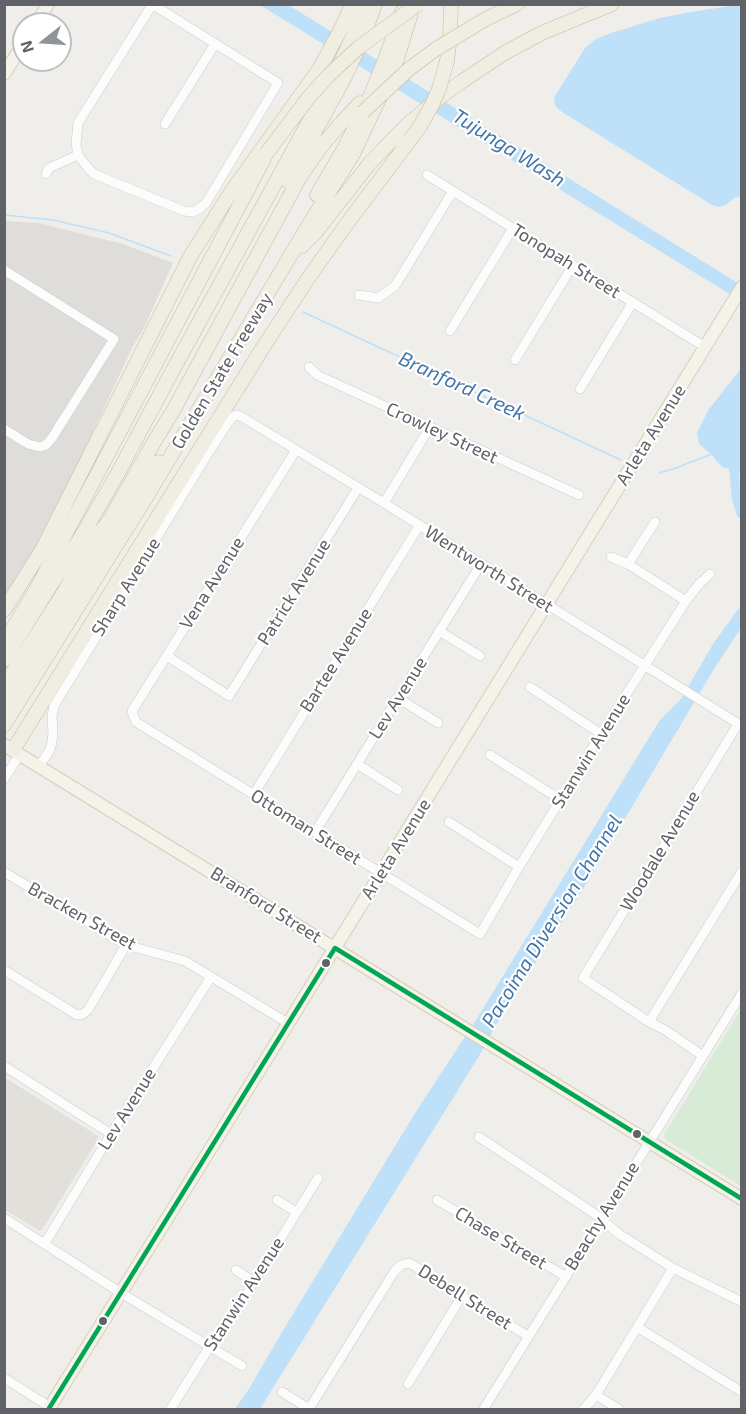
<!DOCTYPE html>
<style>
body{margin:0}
#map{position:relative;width:746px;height:1414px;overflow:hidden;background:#efeeea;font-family:"Exo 2",sans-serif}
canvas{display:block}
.frame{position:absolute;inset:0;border:6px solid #5f6368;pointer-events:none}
.north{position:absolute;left:12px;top:12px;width:60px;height:60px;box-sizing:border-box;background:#fff;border:2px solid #bfc1c3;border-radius:50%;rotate:253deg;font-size:16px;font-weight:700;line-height:24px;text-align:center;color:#5f6368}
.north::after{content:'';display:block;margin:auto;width:21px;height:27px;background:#919496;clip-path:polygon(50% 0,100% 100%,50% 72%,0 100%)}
</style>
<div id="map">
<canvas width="746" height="1414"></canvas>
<div class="frame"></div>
<div class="north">N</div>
</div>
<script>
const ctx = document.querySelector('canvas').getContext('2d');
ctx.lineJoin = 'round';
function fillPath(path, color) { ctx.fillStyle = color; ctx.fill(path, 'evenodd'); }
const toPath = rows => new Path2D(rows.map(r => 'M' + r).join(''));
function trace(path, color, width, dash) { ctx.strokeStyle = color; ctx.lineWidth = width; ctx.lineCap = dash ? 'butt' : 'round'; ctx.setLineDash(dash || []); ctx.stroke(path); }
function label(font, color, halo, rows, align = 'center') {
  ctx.font = font + ' "Exo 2",sans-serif'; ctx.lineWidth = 4.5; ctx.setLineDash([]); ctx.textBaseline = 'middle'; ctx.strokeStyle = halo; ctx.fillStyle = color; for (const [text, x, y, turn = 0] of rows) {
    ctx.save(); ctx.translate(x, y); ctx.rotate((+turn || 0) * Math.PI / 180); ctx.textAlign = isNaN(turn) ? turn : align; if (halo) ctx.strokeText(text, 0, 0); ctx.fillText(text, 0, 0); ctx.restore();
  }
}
fillPath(toPath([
 [5,221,38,223,123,244,173,263,144,328,132,348,48,528,5,599]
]), '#dfddda');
fillPath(toPath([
 [4,1077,98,1136,98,1139,42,1230,40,1231,5,1210]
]), '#e2e0da');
fillPath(toPath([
 [741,1009,741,1186,665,1139,664,1135]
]), '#d8ebd6');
fillPath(toPath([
 [260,5,288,5,329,30,741,285,741,301],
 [739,5,742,5,741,198,736,197,725,205,719,207,712,205,562,112,556,107,554,101,555,96,585,48,596,39,608,34,660,18,696,11],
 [741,369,742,471,739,471,741,520,737,516,732,500,729,469,723,467,717,462,711,454,699,444,697,433,709,409],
 [741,605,741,628,714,669,583,889,500,1018,479,1056,260,1409,234,1410,249,1389,285,1327,417,1110,476,1020,660,720,681,699,713,644]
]), '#bfe0f9');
trace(toPath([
 [4,215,53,220,109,233,171,256],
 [303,312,621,460],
 [659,473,673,469,712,454]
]), '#bfe0f9', 1.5);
const minor = toPath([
 [165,124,215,44],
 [78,155,88,168,94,174,184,211,192,212,199,209,206,203,278,83,152,4],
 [46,174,49,168,78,155,76,144,78,123,152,5],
 [427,175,705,347],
 [4,270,114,339,52,438,46,445,40,447,28,444,4,429],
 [359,295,378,298,395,286,453,191],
 [450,331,513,228],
 [515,360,573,265],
 [309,367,317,375,579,495],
 [580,389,633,302],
 [296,450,132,711,134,717,136,722,480,934,519,867,601,734,686,601,699,584,710,574],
 [384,503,430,427],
 [611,557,628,564,686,601],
 [628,564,655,522],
 [439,631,480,656],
 [167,656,229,696,358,488],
 [530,687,601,734],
 [398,698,438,723],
 [490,755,561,800],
 [357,764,398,790],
 [39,766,50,750,52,742,53,733,52,716,54,706,209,452,229,421,234,416,237,415,242,417,384,503,742,726],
 [4,779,20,754],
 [254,794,419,526],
 [449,822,519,867],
 [315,832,481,564],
 [4,872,126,945,185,961,288,1023],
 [4,970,77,1015,83,1014,88,1010,126,945],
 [649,1022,742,871],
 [703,1056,665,1030,649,1022,583,978,738,724],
 [4,1066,111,1134],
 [479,1137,595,1214,619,1234,673,1268,742,1302],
 [277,1200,296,1212],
 [437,1200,565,1276],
 [4,1218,121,1293,242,1366],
 [45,1243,111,1134,211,977],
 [236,1270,254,1282],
 [637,1327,742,1392],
 [4,1378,50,1407],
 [408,1384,462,1296],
 [282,1392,311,1410],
 [596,1395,620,1410],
 [309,1409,394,1272,401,1265,409,1263,415,1266,425,1274,528,1336],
 [170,1410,210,1346,233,1316,318,1178],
 [483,1410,742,993],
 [583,1410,596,1395,673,1268]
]);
const major = toPath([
 [36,24,48,4],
 [4,74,24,43],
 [4,745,742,1199],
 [48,1410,265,1061,742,287]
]);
const highway = toPath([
 [484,20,517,4],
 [447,61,450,36,451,4],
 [288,181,346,75,364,35,375,4],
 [317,195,345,147,367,104,385,60,402,12],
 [302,246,316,232,370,163,407,125,443,95,461,82,506,52,544,32,612,4],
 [4,610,42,550,190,257,231,192,320,68,343,25,352,4],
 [4,643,38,586,264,159],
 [4,660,84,532,119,471,167,381,337,70,356,30,365,4],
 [4,686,64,592,85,555,100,532,109,521,154,442,173,411,300,177,320,148,342,122,360,103],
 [4,706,125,511,158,462],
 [4,725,147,496,308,226,353,154,395,65,410,17,412,4],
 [13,750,262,349,309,277,351,218,410,140]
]);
trace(minor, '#cbcccc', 10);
trace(major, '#d7ceb8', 14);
trace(highway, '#c8b996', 15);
trace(minor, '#fdfcfc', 9);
trace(major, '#f4f2e9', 12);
trace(highway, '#f0ede3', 14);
const highwayBridge = toPath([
 [363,112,409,69,436,49,484,20],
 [410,140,419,128,433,103,439,89,447,61],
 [266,154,309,97,329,75,358,48,418,4]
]);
trace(highwayBridge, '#c8b996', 15, []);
trace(highwayBridge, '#f0ede3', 14);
trace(toPath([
 [48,1410,335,948,742,1199]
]), '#00a651', 4.5);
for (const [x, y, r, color] of [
 [326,963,5,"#5f6368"],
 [637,1134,5,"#5f6368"],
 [103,1321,5,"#5f6368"]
]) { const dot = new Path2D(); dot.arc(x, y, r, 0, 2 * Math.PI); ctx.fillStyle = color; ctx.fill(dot); trace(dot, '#fff', 2); }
label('18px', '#5f6368', '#fff', [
 ["Tonopah Street",566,261,32],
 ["Golden State Freeway",222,371,-59],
 ["Crowley Street",442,433,25],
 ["Arleta Avenue",651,435,-58],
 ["Wentworth Street",489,569,32],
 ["Vena Avenue",212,583,-58],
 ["Sharp Avenue",126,587,-58],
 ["Patrick Avenue",294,592,-58],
 ["Bartee Avenue",336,660,-58],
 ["Lev Avenue",398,698,-58],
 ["Stanwin Avenue",591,751,-58],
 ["Ottoman Street",306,827,32],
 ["Arleta Avenue",396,849,-58],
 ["Woodale Avenue",660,851,-59],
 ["Branford Street",266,905,32],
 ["Bracken Street",82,916,29],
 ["Lev Avenue",127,1109,-58],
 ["Beachy Avenue",602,1216,-58],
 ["Chase Street",501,1238,31],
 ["Stanwin Avenue",244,1294,-57],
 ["Debell Street",465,1297,32]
]);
label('italic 20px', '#4174aa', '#fff', [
 ["Tujunga Wash",509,148,32],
 ["Branford Creek",462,386,25],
 ["Pacoima Diversion Channel",552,921,-58]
]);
</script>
